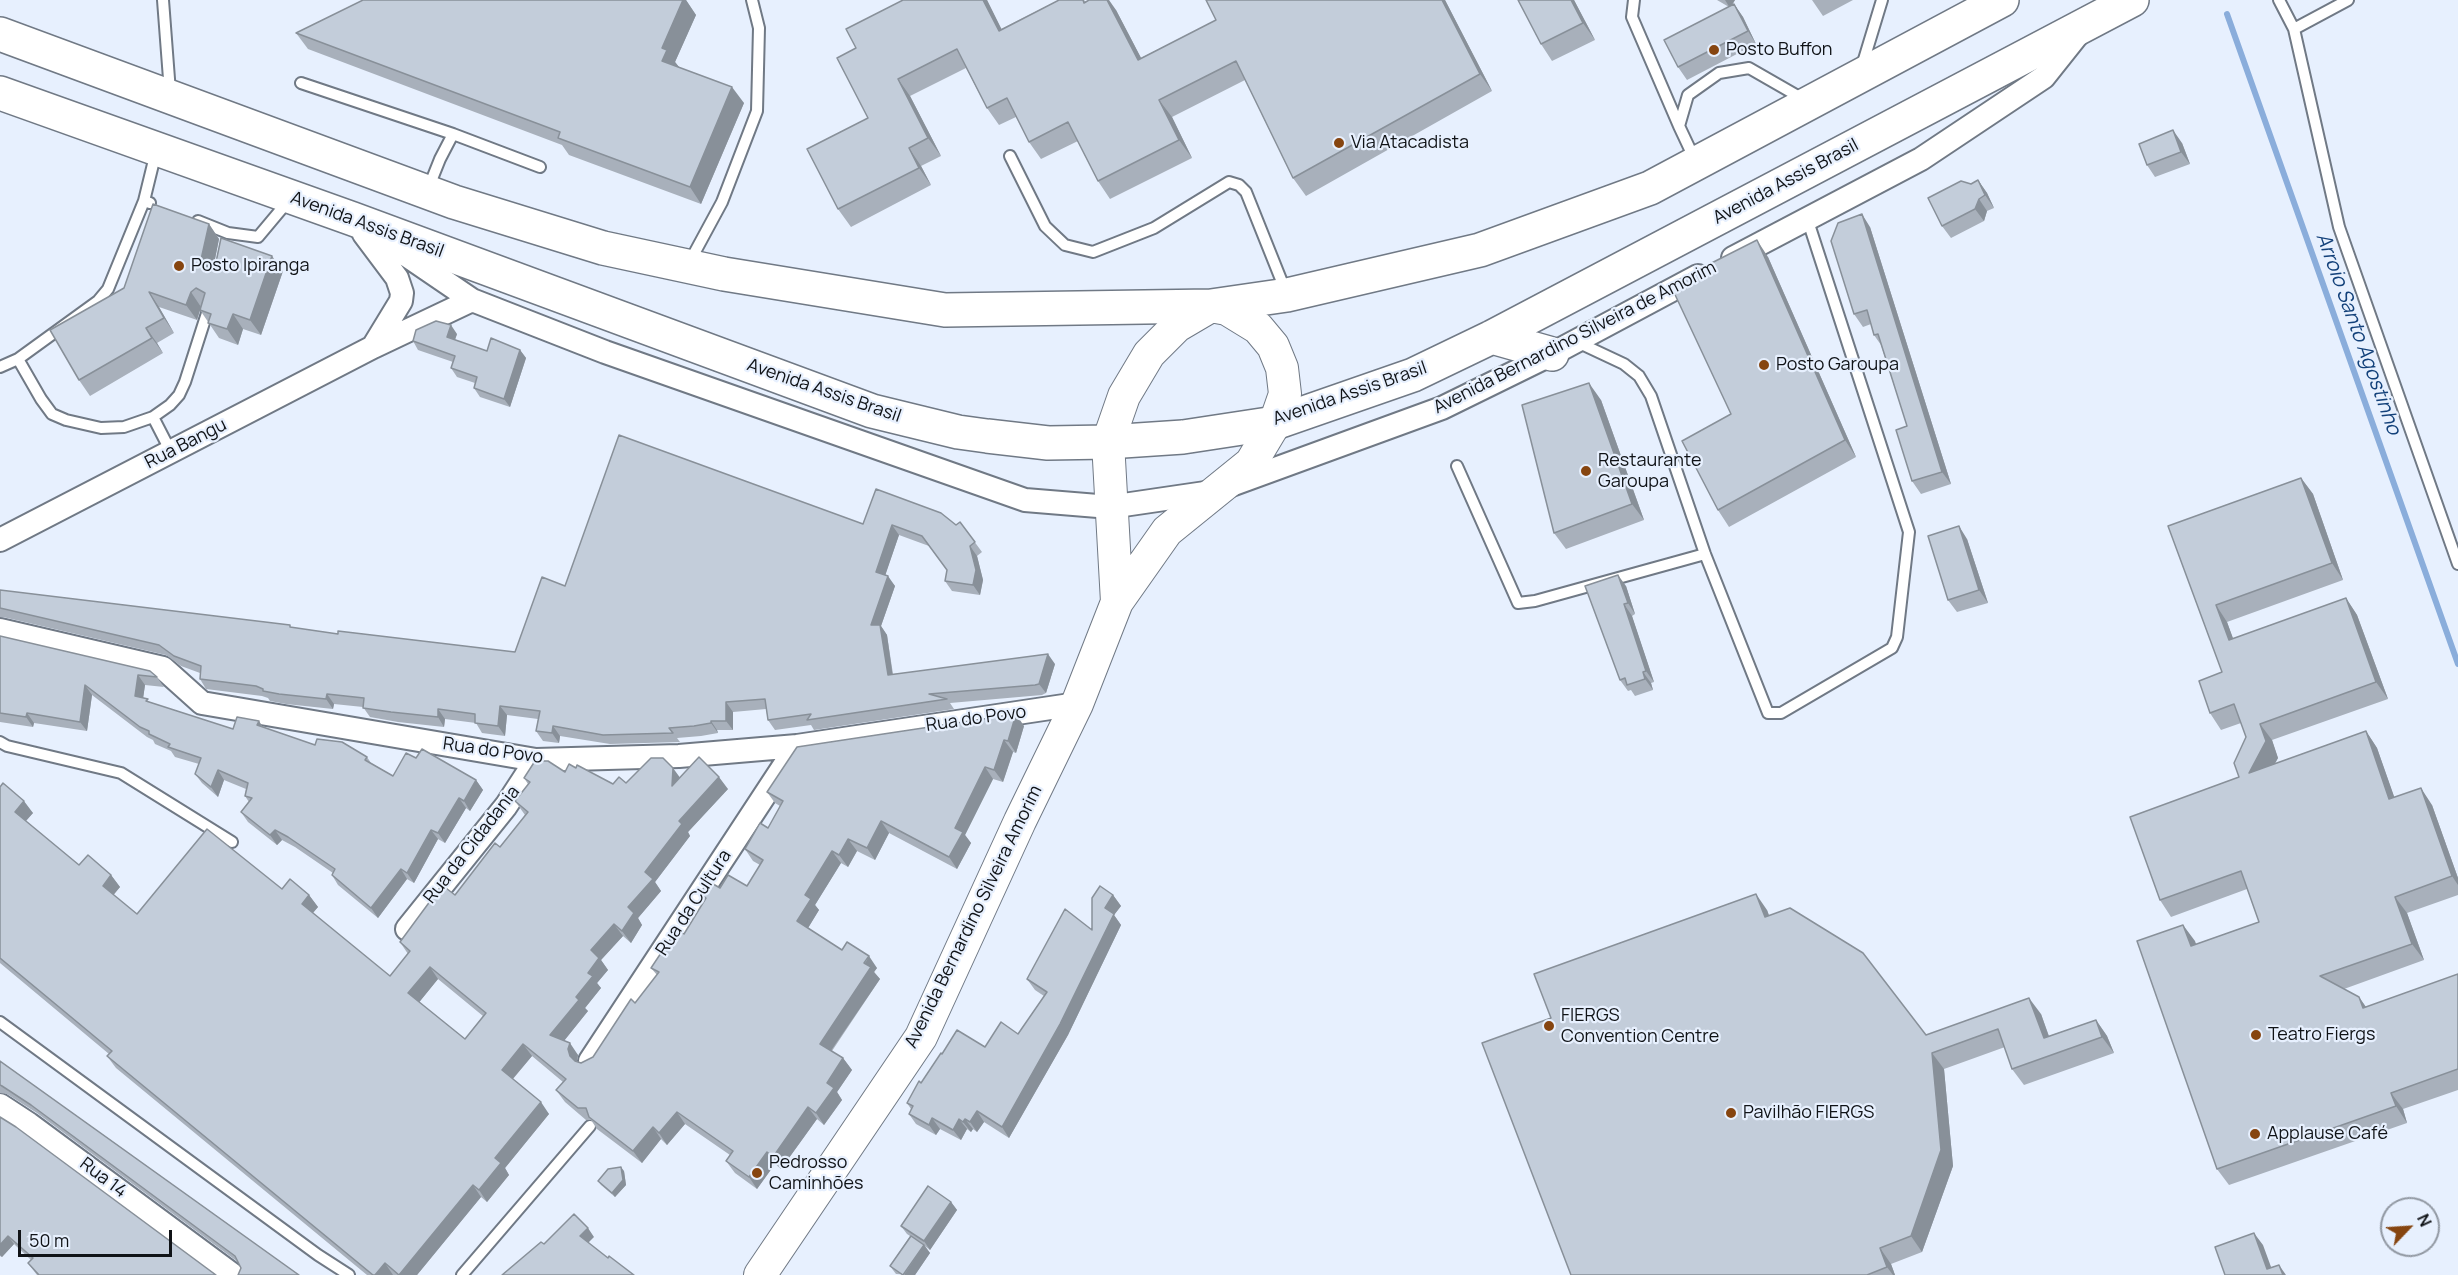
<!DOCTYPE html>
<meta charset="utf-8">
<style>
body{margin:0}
#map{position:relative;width:2458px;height:1275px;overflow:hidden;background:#e7f0fe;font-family:Manrope,sans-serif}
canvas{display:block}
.north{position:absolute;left:2380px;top:1197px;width:60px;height:60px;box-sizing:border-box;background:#e7f0fe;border:2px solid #9198a2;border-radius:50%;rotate:65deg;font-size:16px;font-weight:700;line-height:24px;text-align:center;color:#101317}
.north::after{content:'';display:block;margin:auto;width:21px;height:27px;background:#864510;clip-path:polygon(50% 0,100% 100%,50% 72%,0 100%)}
.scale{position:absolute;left:18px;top:1230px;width:154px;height:27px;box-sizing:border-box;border:3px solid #101317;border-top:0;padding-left:8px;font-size:18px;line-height:21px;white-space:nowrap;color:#101317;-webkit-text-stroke:4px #e7f0fe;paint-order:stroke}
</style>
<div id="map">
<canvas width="2458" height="1275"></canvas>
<div class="north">N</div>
<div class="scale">50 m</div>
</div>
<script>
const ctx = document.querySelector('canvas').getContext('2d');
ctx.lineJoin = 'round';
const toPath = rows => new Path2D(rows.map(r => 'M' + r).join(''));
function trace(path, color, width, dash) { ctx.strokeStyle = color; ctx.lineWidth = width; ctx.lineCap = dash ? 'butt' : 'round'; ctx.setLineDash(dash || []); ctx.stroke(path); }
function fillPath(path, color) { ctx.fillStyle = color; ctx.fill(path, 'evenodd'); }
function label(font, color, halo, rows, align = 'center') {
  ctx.font = font + ' Manrope,sans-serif'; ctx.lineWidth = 4.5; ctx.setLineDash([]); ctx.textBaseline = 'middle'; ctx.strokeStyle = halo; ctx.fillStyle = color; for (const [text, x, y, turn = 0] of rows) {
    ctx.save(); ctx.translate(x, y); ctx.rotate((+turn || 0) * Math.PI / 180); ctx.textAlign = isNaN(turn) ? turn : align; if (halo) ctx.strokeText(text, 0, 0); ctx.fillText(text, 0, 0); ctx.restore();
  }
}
trace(toPath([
 [2227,14,2458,664]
]), '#8aaddb', 6);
const service = toPath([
 [163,0,170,92],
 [1634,0,1632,17,1679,126],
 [2279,0,2294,29,2339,227,2458,564],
 [2294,29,2348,0],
 [1862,66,1882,0],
 [301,83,453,134],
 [1010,156,1045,226,1065,245,1093,252,1154,228,1229,182,1239,185,1246,192,1286,292],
 [1695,160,1679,126,1688,95,1719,73,1749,68,1803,99],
 [428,189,440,159,453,134,540,167],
 [144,201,108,289,98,301,18,359,41,399,52,414,66,420,101,428,124,427,153,417],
 [150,203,144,201,156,152],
 [198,221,228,233,258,237,289,200],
 [689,263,722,202,757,111,759,28,752,0],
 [1575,341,1624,364,1639,376,1651,396,1705,554,1768,713,1781,713,1892,648,1897,637,1909,532,1807,218],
 [0,367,18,359],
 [171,452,153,417,170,405,179,395,185,382,208,310],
 [1457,466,1518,603,1535,601,1705,554],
 [0,742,7,746,121,773,232,842],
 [0,1022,318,1255,349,1275],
 [462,1275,590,1126]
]);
const minor = toPath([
 [364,234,397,278,402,293,401,301,373,347],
 [384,240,472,300,605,352,1025,500,1110,507,1212,492,1442,408,1552,354,1698,276],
 [1733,258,1921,159,2044,77,2079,33],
 [0,540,373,347,472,300],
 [0,630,163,668,202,703,536,760,679,756,797,746,1077,704],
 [407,929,506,806,536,760],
 [590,1061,797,746],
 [0,1105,29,1124,233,1275]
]);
const secondary = toPath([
 [760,1275,921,1037,1020,821,1077,704,1117,602,1167,531,1251,463,1275,423,1285,394,1282,368,1273,346,1258,328,1227,309,1211,306,1177,326,1149,354,1124,396,1108,442,1117,602]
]);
const primary = toPath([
 [0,34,454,202,603,248,724,274,945,310,1211,306,1287,295,1480,250,1650,188,2002,0],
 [0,93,353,219,872,411,958,432,987,436,1048,443,1108,442,1183,437,1275,423,1413,375,1492,337,2132,0],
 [1492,337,1552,354]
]);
trace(service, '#707985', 14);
trace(minor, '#707985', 26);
trace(secondary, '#707985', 34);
trace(primary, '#707985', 36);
trace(service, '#fff', 10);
trace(minor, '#fff', 22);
trace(secondary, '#fff', 32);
trace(primary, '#fff', 33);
fillPath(toPath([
 [363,0,686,0,696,15,675,62,679,67,744,103,701,204,569,155,562,145,308,49,296,33],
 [903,0,987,0,1001,29,1059,0,1084,0,1086,2,1116,10,1141,58,1216,20,1206,0,1445,0,1492,91,1306,196,1293,178,1245,80,1172,117,1192,158,1110,199,1098,181,1078,141,1041,159,1029,142,1016,117,999,125,987,108,966,68,910,96,941,156,921,166,931,185,851,227,838,209,868,118,856,48],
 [1574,0,1595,40,1552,61,1541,44],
 [1717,0,1735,0,1732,5,1734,4,1743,17,1756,44,1687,80,1678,67,1729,7],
 [1812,0,1853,0,1823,16],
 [2182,143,2190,164,2155,177,2147,165],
 [1978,180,1987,193,1994,208,1987,211,1984,221,1951,238,1942,226,1971,184],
 [209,224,219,239,213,269,283,271,261,335,243,329,238,345,219,338,200,310,201,307,197,320,159,307,174,333,157,343,163,353,90,396,79,380,124,288],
 [1870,227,1951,484,1921,494,1912,481,1907,426,1881,345,1874,335,1871,324,1863,327,1854,314],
 [1768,257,1856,457,1729,527,1718,510,1731,414],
 [457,334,455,340,487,351,520,350,526,358,510,407,480,397,474,388,475,383,457,377,451,368,453,362,418,350,413,341],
 [1601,400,1644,520,1566,549,1554,533],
 [2301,478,2313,494,2343,580,2227,622,2233,639,2346,598,2357,615,2388,699,2272,740,2278,758,2274,764,2366,731,2377,748,2394,797,2432,805,2458,878,2458,895,2407,913,2424,960,2344,989,2359,997,2366,1007,2458,974,2458,1090,2403,1109,2407,1123,2229,1185,2217,1169,2183,925,2196,944,2259,922,2247,889,2171,917,2160,900,2239,777,2246,737,2241,723,2221,730,2210,713,2222,672,2168,526],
 [960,522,982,552,977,556,983,580,980,595,952,591,945,581,947,570,929,546,899,535,885,575,895,586,881,626,887,635,893,674,1055,664,1046,693,1042,695,950,703,954,709,814,730,811,725,775,730,768,720,766,709,733,712,733,730,717,730,718,733,701,736,677,738,680,742,610,744,560,736,559,743,543,741,536,731,538,719,507,715,505,736,482,733,476,723,445,719,444,727,398,722,370,717,363,707,334,704,333,709,286,704,270,701,268,698,262,696,206,689,200,679,200,673,181,666,166,655,3,617,0,617,0,590,338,634,515,652,565,586,863,524,956,525],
 [1967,539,1988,603,1957,612,1948,600],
 [1585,586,1626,586,1635,614,1632,616,1654,682,1651,683,1653,690,1635,696,1631,690,1628,691,1620,680],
 [0,636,157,677,164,687,145,685,143,698,151,703,233,729,259,721,263,728,315,745,367,757,371,763,393,776,416,758,476,780,483,790,470,811,466,808,445,843,438,839,414,883,407,879,378,918,338,885,332,875,333,873,295,847,282,840,277,845,248,822,241,812,249,802,245,796,246,789,224,780,218,797,202,783,195,774,199,764,175,757,171,751,155,744,153,740,147,737,92,695,87,731,34,723,33,727,0,722],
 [1024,726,1016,753,1013,752,1003,782,993,779,965,835,971,843,957,869,889,833,875,860,857,851,848,867,841,863,815,905,819,910,808,928,842,950,877,968,874,972,880,979,832,1051,843,1058,852,1070,837,1092,842,1100,824,1125,817,1119,781,1169,775,1164,757,1189,735,1173,726,1161,730,1155,685,1124,667,1145,661,1139,642,1163,597,1129,591,1120,586,1120,565,1102,556,1090,563,1082,532,1056,513,1079,549,1114,505,1168,509,1175,487,1202,481,1197,417,1275,367,1275,116,1068,107,1056,109,1054,0,963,0,787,33,813,26,821,79,865,111,875,120,887,113,895,137,914,282,889,309,895,318,907,313,913,390,976,408,954,400,942,455,895,500,847,525,815,515,801,528,784,524,778,565,772,576,768,613,784,680,777,728,789,688,832,690,836,655,882,661,891,638,918,642,925,631,943,623,936,601,960,608,970,597,983,601,988,585,1008,588,1011,564,1041,578,1055,577,1061,581,1063,593,1057,657,975,651,968,684,934,705,901,700,894,720,888,747,886,760,865,753,861,745,849,768,828,780,806,775,803,767,792],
 [438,979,483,1016,465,1039,419,1002],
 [1113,895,1121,906,1114,915,1121,925,1068,1035,1009,1138,984,1122,977,1132,973,1129,971,1132,967,1129,961,1140,940,1129,936,1135,916,1124,909,1114,911,1109,907,1103,942,1054,985,1047,1018,1034,1044,996,1035,990,1027,979,1092,930],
 [1767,910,1769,916,1926,1035,2041,1014,2049,1036,2096,1020,2107,1036,2114,1053,2024,1085,2012,1069,2005,1047,1944,1069,1953,1166,1922,1252,1891,1264,1895,1275,1571,1275,1551,1018],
 [0,1061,299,1275,241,1268,238,1262,37,1113,7,1094,0,1093],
 [0,1117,216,1275,37,1275,28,1263,31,1260,14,1244,2,1257,0,1256],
 [624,1171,626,1185,615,1197,601,1185,598,1181],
 [951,1202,957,1210,930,1250,925,1246,930,1253,915,1275,896,1274,890,1266,910,1236,907,1234,901,1226]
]), '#a8b0bb');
fillPath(toPath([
 [676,0,686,0,696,15,675,62,679,67,662,61,662,48],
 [983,0,987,0,1011,48,999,31],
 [1107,0,1109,0,1116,10,1151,77,1138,60],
 [1442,0,1445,0,1492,91,1480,74],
 [1571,0,1574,0,1595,40,1583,23],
 [1725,0,1735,0,1730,8],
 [1734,4,1743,17,1756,44,1748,31],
 [898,79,910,96,941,156,928,138],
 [732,87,744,103,701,204,690,187],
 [1159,100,1172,117,1192,158,1179,140],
 [2173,130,2182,143,2190,164,2181,152],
 [909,148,921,166,931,185,919,168],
 [1978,180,1987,193,1994,208,1985,195],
 [1979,199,1987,211,1984,221,1975,209],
 [1862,214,1870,227,1951,484,1942,472],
 [209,224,219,239,211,279,200,264],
 [1757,240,1768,257,1856,457,1845,440],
 [272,256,283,271,261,335,250,320],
 [149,292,159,307,174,333,164,318],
 [191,292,201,307,197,320,186,305],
 [233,314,243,329,238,345,227,329],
 [451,325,457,334,453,345,447,337],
 [146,328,157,343,163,353,152,338],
 [520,350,526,358,510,407,504,399],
 [1589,383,1601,400,1644,520,1632,504],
 [2301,478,2313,494,2343,580,2332,563],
 [892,525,899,535,883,582,876,572],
 [1959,526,1967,539,1988,603,1979,590],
 [970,546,977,556,983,580,980,595,973,585],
 [1618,575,1626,586,1635,614,1628,603],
 [888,576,895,586,881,626,887,635,894,685,888,675,871,625],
 [2346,598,2357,615,2388,699,2376,682],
 [1624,604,1632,616,1654,682,1646,671],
 [2216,605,2227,622,2240,657,2229,640],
 [1048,654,1055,664,1046,693,1039,684],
 [1643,672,1651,683,1653,690,1645,679],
 [138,675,145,685,142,706,135,696],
 [85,685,92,695,87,731,80,722],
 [327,694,334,704,333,709,326,699],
 [726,702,733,712,733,730,726,721],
 [500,706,507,715,505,736,498,726],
 [438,709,445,719,444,727,438,717],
 [27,713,34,723,33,727,26,717],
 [1016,714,1024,726,1016,753,1008,741],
 [259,721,265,731,257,725],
 [711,721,717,730,718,733,711,723],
 [2260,724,2272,740,2278,758,2261,790,2249,773],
 [553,726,560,736,559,743,552,733],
 [2366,731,2377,748,2401,816,2389,799],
 [1004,740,1013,752,1003,782,994,770],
 [985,767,993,779,965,835,971,843,957,869,949,857,955,828],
 [673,768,681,779,672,786],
 [218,770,224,780,218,797,211,787],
 [719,777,728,789,688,832,690,836,655,882,661,891,638,918,642,925,631,943,622,931,628,907,645,872,679,821],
 [476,780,483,790,470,811,464,801],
 [2421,788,2432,805,2458,878,2458,885,2452,876],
 [459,798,466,808,445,843,438,833],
 [24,801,33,813,23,824,15,812],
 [881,821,889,833,875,860,867,848],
 [275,830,282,840,277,845,270,835],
 [431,830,438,839,414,883,407,873],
 [848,839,857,851,848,867,839,855],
 [832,851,841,863,815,905,819,910,805,933,797,921,805,895],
 [401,869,407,879,378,918,371,908],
 [111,875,120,887,111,898,103,886],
 [1756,894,1767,910,1776,934,1765,917],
 [309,895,318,907,310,916,302,904],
 [1113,895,1121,906,1114,915,1121,925,1068,1035,1009,1138,1002,1127,1105,908],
 [2395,897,2407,913,2424,960,2412,944],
 [614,924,623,936,601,960,608,970,597,983,601,988,585,1008,588,1011,559,1047,550,1035,576,997,588,973,591,950],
 [2183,925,2195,941,2202,962,2191,946],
 [869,956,877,968,874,972,880,979,828,1055,820,1044],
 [430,967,438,979,417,1005,408,993],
 [2359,997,2370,1013,2363,1008],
 [2029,998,2041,1014,2055,1054,2044,1038],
 [2096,1020,2107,1036,2114,1053,2102,1037],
 [570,1043,578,1055,577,1061,578,1068,570,1056,568,1049],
 [523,1044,532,1056,510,1082,502,1070],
 [1932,1053,1944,1069,1953,1166,1922,1252,1911,1236],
 [843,1058,852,1070,837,1092,842,1100,824,1125,816,1113,827,1083],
 [2391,1093,2403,1109,2407,1123,2396,1106],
 [541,1102,549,1114,505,1168,509,1175,487,1202,479,1190,495,1158],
 [808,1107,817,1119,781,1169,773,1157],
 [977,1111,984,1122,977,1132,970,1122],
 [677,1112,685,1124,667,1145,659,1133],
 [932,1118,940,1129,936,1135,929,1125],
 [959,1119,967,1129,961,1140,953,1130],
 [965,1119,973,1129,971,1132,963,1122],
 [653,1127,661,1139,642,1163,633,1151],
 [767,1152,775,1164,757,1189,749,1177],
 [621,1167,624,1171,626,1185,615,1197,612,1193],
 [473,1185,481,1197,417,1275,399,1275],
 [951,1202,957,1210,930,1250,924,1241],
 [588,1228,594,1237,586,1245,580,1236],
 [2254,1233,2263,1245,2274,1275,2267,1269],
 [8,1236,14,1244,2,1257,0,1255,0,1245],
 [924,1245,930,1253,915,1275,904,1275],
 [1880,1248,1891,1264,1895,1275,1893,1275,1887,1267],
 [385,1263,393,1275,375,1275],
 [2279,1265,2286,1275,2283,1275]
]), '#889099');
const building = toPath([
 [363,0,683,0,662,48,667,50,662,61,732,87,690,187,558,138,560,132,296,33,363,0],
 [903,0,983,0,999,31,1059,0,1083,0,1084,3,1089,0,1107,0,1138,60,1216,20,1206,0,1442,0,1480,74,1293,178,1236,61,1159,100,1179,140,1098,181,1068,122,1029,142,1007,98,987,108,957,49,898,79,928,138,909,148,919,168,838,209,807,149,868,118,837,58,856,48,846,29,903,0],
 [1518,0,1571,0,1583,23,1541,44,1518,0],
 [1734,4,1748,31,1678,67,1664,40,1734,4],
 [2173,130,2181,152,2147,165,2139,144,2173,130],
 [1978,180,1985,195,1979,199,1975,209,1942,226,1928,198,1961,181,1971,184,1978,180],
 [153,204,209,224,200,264,205,272,210,272,215,267,221,238,272,256,250,320,233,314,227,329,208,323,211,314,200,310,205,293,196,288,191,292,186,305,149,292,164,318,146,328,152,338,79,380,50,330,124,288,153,204],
 [1862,214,1942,472,1912,481,1896,430,1907,426,1878,334,1874,335,1867,310,1854,314,1831,241,1838,223,1862,214],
 [1757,240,1845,440,1718,510,1682,441,1731,414,1670,284,1757,240],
 [436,321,451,325,447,337,487,351,491,338,520,350,504,399,474,388,477,377,451,368,455,356,413,341,416,330,436,321],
 [1589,383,1632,504,1554,533,1522,405,1589,383],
 [619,435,863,524,876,489,941,513,956,525,960,522,975,542,970,546,976,570,973,585,945,581,947,570,922,536,892,525,876,572,888,576,871,625,880,625,888,675,1048,654,1039,684,1035,685,929,694,947,699,807,720,811,714,768,720,765,699,726,702,726,721,711,721,711,723,694,726,669,728,673,733,603,735,553,726,552,733,536,731,540,711,500,706,498,726,475,723,475,714,438,709,438,717,391,712,363,708,364,698,327,694,326,699,279,694,263,691,263,689,256,686,200,679,201,666,174,656,159,645,0,608,0,590,290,625,290,627,338,634,338,631,515,652,542,577,565,586,619,435],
 [2301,478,2332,563,2216,605,2229,640,2346,598,2376,682,2260,724,2266,741,2249,773,2366,731,2389,799,2421,788,2452,876,2395,897,2412,944,2320,976,2359,997,2363,1008,2458,974,2458,1069,2391,1093,2396,1106,2217,1169,2137,941,2183,925,2191,946,2259,922,2241,871,2160,900,2130,817,2239,777,2234,763,2246,737,2234,704,2210,713,2199,681,2222,672,2168,526,2301,478],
 [1959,526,1979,590,1948,600,1928,536,1959,526],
 [1618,575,1628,603,1624,604,1646,671,1643,672,1645,679,1627,685,1625,678,1620,680,1585,586,1618,575],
 [0,636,150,671,157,677,138,675,135,696,148,699,146,701,233,729,237,717,259,721,257,725,315,745,317,739,342,742,367,757,365,760,393,776,406,753,416,758,422,749,476,780,464,801,459,798,438,833,431,830,407,873,401,869,371,908,332,875,335,869,288,837,275,830,270,835,241,812,252,798,245,796,248,783,218,770,211,787,195,774,201,758,168,747,170,744,149,734,149,731,140,727,85,685,80,722,27,713,26,717,0,713,0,636],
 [1016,714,1008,741,1004,740,994,770,985,767,955,828,963,832,949,857,881,821,867,848,848,839,839,855,832,851,805,895,811,899,797,921,842,950,847,942,869,956,864,963,871,967,820,1044,843,1058,827,1083,834,1088,816,1113,808,1107,773,1157,767,1152,749,1177,726,1161,733,1151,677,1112,659,1133,653,1127,633,1151,589,1117,586,1108,578,1108,556,1090,566,1079,523,1044,502,1070,541,1102,495,1158,501,1163,479,1190,473,1185,399,1275,385,1263,375,1275,373,1275,107,1056,112,1051,0,958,0,787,3,783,24,801,15,812,79,865,88,855,111,875,103,886,137,914,207,829,282,889,290,879,309,895,302,904,390,976,410,951,400,942,442,885,455,895,495,843,500,847,528,812,515,801,530,782,524,778,535,761,548,761,565,772,569,764,576,768,577,765,613,784,619,777,626,783,651,758,663,758,673,768,672,786,699,757,719,777,679,821,682,824,645,872,653,879,628,907,634,913,622,931,614,924,591,950,599,958,588,973,593,976,576,997,579,1000,550,1035,570,1043,568,1049,570,1056,575,1061,581,1063,593,1057,631,999,635,1003,659,972,651,968,677,929,684,934,706,898,700,894,708,881,720,888,728,875,747,886,763,860,745,849,760,823,768,828,783,801,767,792,797,747,1016,714],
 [430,967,486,1013,465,1039,408,993,430,967],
 [1100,886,1113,895,1105,908,1114,914,1060,1024,1002,1127,977,1111,970,1122,965,1119,963,1122,959,1119,953,1130,932,1118,929,1125,909,1114,913,1106,907,1103,919,1081,921,1083,941,1053,942,1054,957,1030,985,1047,1001,1022,1018,1034,1047,992,1027,979,1065,909,1092,930,1092,898,1100,886],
 [1756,894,1765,917,1790,908,1863,953,1926,1035,2029,998,2044,1038,2096,1020,2102,1037,2012,1069,1998,1029,1932,1053,1941,1150,1911,1236,1880,1248,1887,1267,1867,1275,1571,1275,1482,1043,1551,1018,1534,974,1756,894],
 [0,1061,299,1275,238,1275,241,1268,235,1256,31,1105,2,1086,0,1085,0,1061],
 [0,1117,16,1127,216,1275,39,1275,28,1263,33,1258,8,1236,0,1245,0,1117],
 [621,1167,623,1180,612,1193,598,1181,608,1169,621,1167],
 [928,1186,951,1202,924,1241,901,1226,928,1186],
 [574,1214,588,1228,580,1236,608,1258,609,1256,634,1275,502,1275,541,1242,544,1244,574,1214],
 [2254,1233,2267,1269,2279,1265,2283,1275,2225,1275,2215,1247,2254,1233],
 [911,1236,924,1245,903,1275,890,1266,911,1236]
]);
fillPath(building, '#c3cdda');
trace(building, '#889099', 1.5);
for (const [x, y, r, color] of [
 [1714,50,6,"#864510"],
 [1339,143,6,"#864510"],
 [179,266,6,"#864510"],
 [1764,365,6,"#864510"],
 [1586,471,6,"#864510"],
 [1549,1026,6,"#864510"],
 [2256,1035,6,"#864510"],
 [1731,1113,6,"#864510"],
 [2255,1134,6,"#864510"],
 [757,1173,6,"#864510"]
]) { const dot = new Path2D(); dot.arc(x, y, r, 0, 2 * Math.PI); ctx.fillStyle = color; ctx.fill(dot); trace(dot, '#e7f0fe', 2); }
label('18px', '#101317', '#e7f0fe', [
 ["Posto Buffon",1726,50],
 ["Via Atacadista",1351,143],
 ["Posto Ipiranga",191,266],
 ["Posto Garoupa",1776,365],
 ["Restaurante",1598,461],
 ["Garoupa",1598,482],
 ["FIERGS",1561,1016],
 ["Convention Centre",1561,1037],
 ["Teatro Fiergs",2268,1035],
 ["Pavilhão FIERGS",1743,1113],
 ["Applause Café",2267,1134],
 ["Pedrosso",769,1163],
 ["Caminhões",769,1184]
], 'left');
label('18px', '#101317', '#e7f0fe', [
 ["Avenida Assis Brasil",1786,182,-28],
 ["Avenida Assis Brasil",367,225,20],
 ["Avenida Bernardino Silveira de Amorim",1575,338,-27],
 ["Avenida Assis Brasil",824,391,19],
 ["Avenida Assis Brasil",1350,394,-19],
 ["Rua Bangu",186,444,-27],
 ["Rua do Povo",976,719,-8],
 ["Rua do Povo",493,751,8],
 ["Rua da Cidadania",472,845,-52],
 ["Rua da Cultura",694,903,-57],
 ["Avenida Bernardino Silveira Amorim",974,917,-64],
 ["Rua 14",103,1178,37]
]);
label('italic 20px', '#13417a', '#e7f0fe', [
 ["Arroio Santo Agostinho",2358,334,70]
]);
</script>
